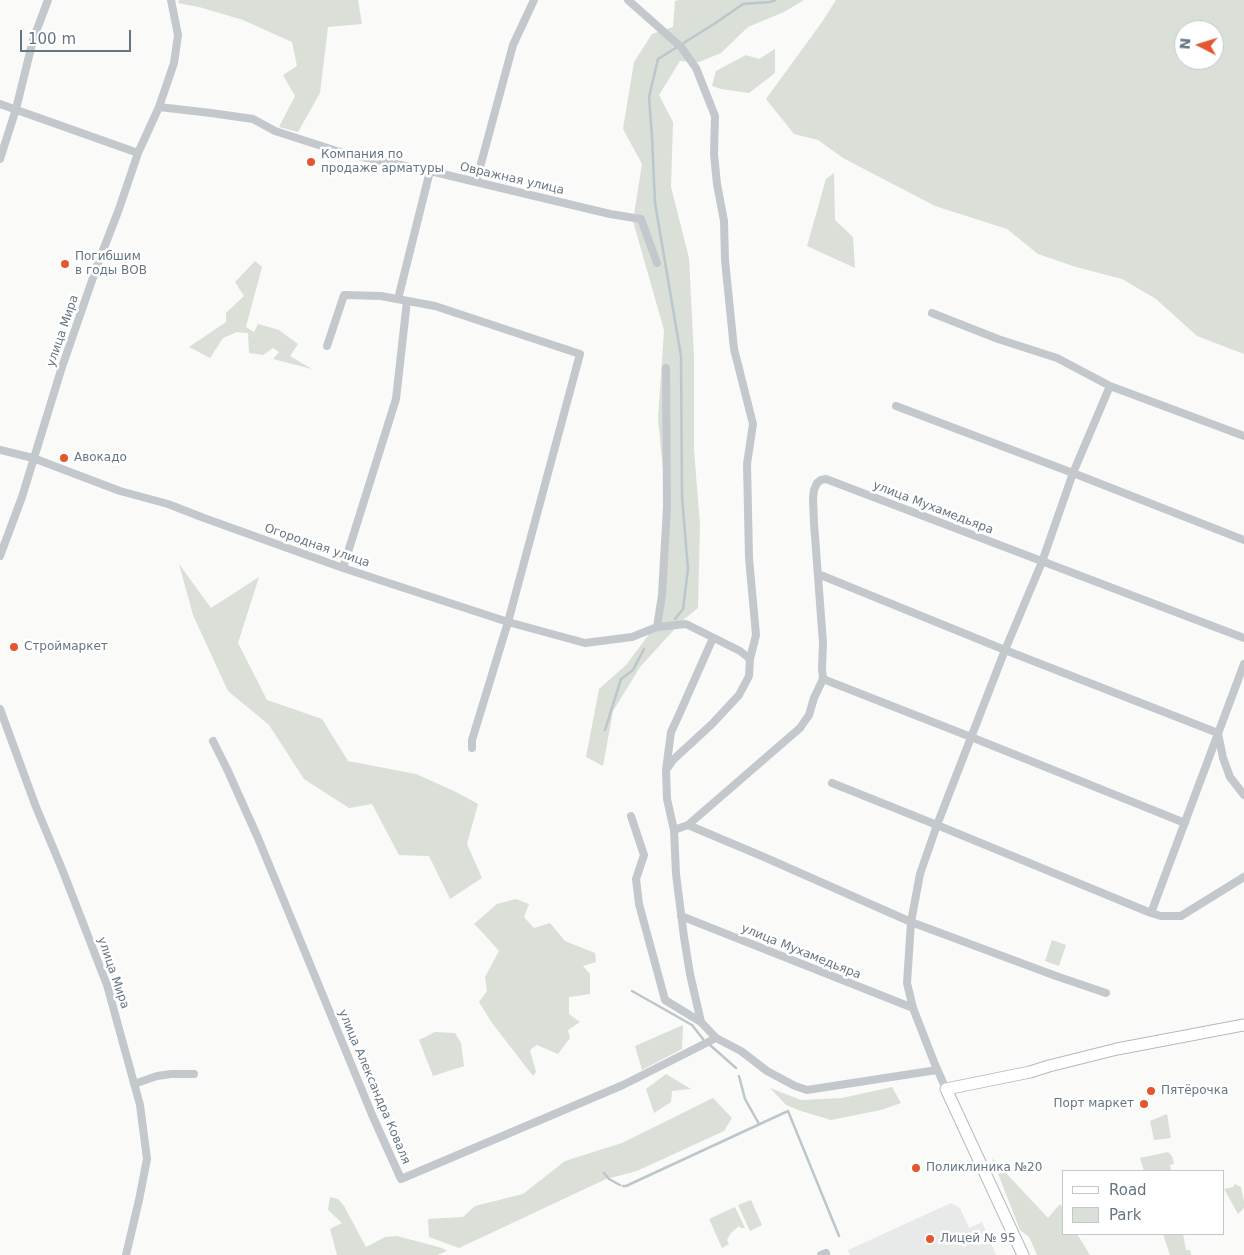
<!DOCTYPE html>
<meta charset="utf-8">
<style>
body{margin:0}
#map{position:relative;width:1244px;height:1255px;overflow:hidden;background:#fafaf8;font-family:"DejaVu Sans",sans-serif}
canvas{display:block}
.legend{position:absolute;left:1062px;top:1170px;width:162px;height:65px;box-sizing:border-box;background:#fff;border:1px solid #c1c8cd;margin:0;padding:6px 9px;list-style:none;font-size:15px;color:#657683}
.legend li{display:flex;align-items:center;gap:10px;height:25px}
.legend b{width:25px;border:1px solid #c1c8cd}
.north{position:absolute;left:1174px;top:20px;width:50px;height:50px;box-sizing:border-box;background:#fff;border:1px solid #c1c8cd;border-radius:50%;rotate:275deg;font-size:14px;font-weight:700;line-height:20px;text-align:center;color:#657683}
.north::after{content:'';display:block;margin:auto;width:18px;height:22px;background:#e4572e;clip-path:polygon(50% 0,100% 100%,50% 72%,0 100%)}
.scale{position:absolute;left:20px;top:30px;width:111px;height:22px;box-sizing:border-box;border:2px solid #657683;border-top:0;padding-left:6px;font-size:15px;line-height:18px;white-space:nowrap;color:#657683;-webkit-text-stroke:4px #fff;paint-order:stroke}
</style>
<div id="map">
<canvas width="1244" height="1255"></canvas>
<ul class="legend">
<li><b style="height:6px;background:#fff"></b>Road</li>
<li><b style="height:14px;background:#dadfd7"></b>Park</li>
</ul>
<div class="north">N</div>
<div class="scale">100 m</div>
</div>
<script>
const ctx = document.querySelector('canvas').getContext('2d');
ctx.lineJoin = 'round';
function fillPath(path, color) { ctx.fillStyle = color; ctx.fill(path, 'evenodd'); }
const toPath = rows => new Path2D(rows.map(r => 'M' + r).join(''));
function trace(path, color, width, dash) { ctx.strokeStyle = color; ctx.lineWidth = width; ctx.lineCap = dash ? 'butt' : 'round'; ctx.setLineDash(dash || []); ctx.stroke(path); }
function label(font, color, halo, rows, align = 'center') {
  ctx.font = font + ' "DejaVu Sans",sans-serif'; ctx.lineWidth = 5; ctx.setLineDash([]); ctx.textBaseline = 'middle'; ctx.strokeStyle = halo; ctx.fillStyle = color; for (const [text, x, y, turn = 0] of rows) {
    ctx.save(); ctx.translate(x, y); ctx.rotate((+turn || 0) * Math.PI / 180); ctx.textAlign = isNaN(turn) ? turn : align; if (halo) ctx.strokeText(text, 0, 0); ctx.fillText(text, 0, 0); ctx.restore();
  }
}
fillPath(toPath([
 [951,1203,960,1208,969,1228,982,1222,996,1255,850,1255,848,1250]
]), '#e8e9e9');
fillPath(toPath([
 [179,0,358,0,362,24,328,27,320,93,298,132,279,127,295,96,283,75,297,66,292,42,243,20,199,7,178,3],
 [679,0,804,0,784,12,748,27,721,53,699,62,680,61,659,95,673,122,671,187,689,258,694,357,694,450,700,525,698,608,683,620,640,667,613,711,603,766,586,757,599,689,626,665,662,617,666,501,658,419,664,330,633,221,642,164,623,129,634,62,652,34,673,27,675,1],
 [836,0,1244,0,1244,354,1197,336,1156,299,1122,279,1076,267,1038,254,1007,229,935,206,843,158,818,140,794,134,766,99,822,22],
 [1184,30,1214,30,1214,60,1184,60],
 [775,49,775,73,749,93,721,89,712,86,716,71,746,55,759,59],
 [834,173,835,220,853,237,855,268,807,246,826,179],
 [255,261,262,267,246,327,254,332,258,324,279,330,298,344,290,356,312,369,273,359,279,352,273,348,263,355,249,353,248,333,237,332,223,338,210,358,189,347,226,322,226,313,244,296,235,282],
 [179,564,211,608,259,577,238,643,267,700,322,719,348,761,416,774,456,792,478,804,467,844,482,878,450,899,429,856,399,855,372,804,349,808,304,779,269,725,228,691,193,615],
 [516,899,529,904,524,917,534,928,550,923,565,941,595,953,596,962,583,966,590,974,590,994,569,997,569,1014,580,1022,568,1030,570,1038,558,1054,537,1045,530,1050,536,1072,533,1076,492,1023,479,1002,487,991,485,977,499,951,482,932,474,924,497,904],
 [1052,940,1066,945,1059,966,1045,961],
 [683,1025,682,1049,642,1070,635,1046],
 [435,1032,455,1033,461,1043,464,1066,433,1076,419,1040],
 [666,1074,691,1089,672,1091,671,1102,654,1113,646,1089],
 [892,1087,901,1103,881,1110,831,1120,801,1111,786,1105,770,1088,801,1100,842,1098],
 [713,1098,732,1118,724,1131,637,1171,606,1179,459,1248,429,1237,428,1219,463,1217,475,1206,523,1194,565,1161,622,1143],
 [1167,1114,1171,1138,1154,1140,1150,1121],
 [1168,1152,1172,1156,1174,1164,1170,1165,1171,1171,1144,1171,1140,1158],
 [992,1158,1048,1218,1060,1204,1063,1208,1063,1234,1077,1234,1090,1255,1037,1255,1029,1237,1020,1230],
 [1235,1184,1241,1187,1244,1202,1244,1208,1238,1214,1224,1189,1233,1187],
 [330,1197,338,1199,344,1206,366,1247,385,1237,397,1236,442,1248,447,1251,437,1255,337,1255,330,1229,342,1223,328,1210],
 [751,1200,762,1225,750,1231,738,1205],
 [735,1207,745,1228,741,1228,739,1226,731,1233,727,1240,729,1244,722,1248,709,1219],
 [1163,1234,1183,1234,1186,1250,1190,1250,1191,1255,1170,1255]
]), '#dadfd7');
trace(toPath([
 [675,619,683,609,688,569,682,497,681,356,655,203,652,137,649,97,658,59,714,24,743,4,770,2,775,0],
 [605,730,621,679,633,670,644,649],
 [632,991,692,1025,703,1039],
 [710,1045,736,1068],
 [739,1076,745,1099,759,1124],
 [604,1173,609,1179,620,1185],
 [623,1186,626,1186,788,1111,839,1236]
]), '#bbc7cb', 2.5);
const secondary = toPath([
 [1023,1255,946,1089,1030,1072,1049,1066,1117,1049,1244,1025]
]);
trace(secondary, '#b3babf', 13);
trace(toPath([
 [628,0,681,47,696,68,715,116,714,154,717,184,724,221,725,260,734,349,753,424,747,464,749,558,756,635,750,659,749,676,739,695,712,724,674,759,666,770,667,799,674,830,676,874,684,937,690,974,701,1022],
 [0,104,138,153],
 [159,107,211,113,253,119,275,131,343,153,430,171,610,214,641,219,657,263],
 [0,159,16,109,33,40,48,0],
 [476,182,513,45,534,0],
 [398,299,430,171],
 [932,313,998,339,1057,358,1110,386,1244,436],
 [327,346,344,295,381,296,435,306,580,354,508,622,472,740,472,748],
 [896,406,1073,473,1244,540],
 [0,450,33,458,120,491,168,504,204,518,343,568,508,622,585,643,632,637,657,627,686,624,740,651,750,659],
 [0,556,22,497,61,370,97,266,119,209,138,153,159,107,174,63,178,35,171,0],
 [343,568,396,399,407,301],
 [818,574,1005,650,1218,733,1223,758,1230,777,1244,795],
 [657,627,662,595,667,507,666,368],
 [823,679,822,668,823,643,814,523,813,498,814,490,817,483,821,480,826,479,1244,638],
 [0,709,36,807,62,869,107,985,140,1105,147,1159,139,1200,126,1255],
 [213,741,227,769,258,838,373,1117,401,1179,623,1085,716,1038],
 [666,770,671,732,678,717,713,638],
 [832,783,937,825,1151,913,1161,916,1181,916,1244,877],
 [631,816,644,855,636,879,639,904,665,1000,701,1022,716,1038,741,1051,767,1071,795,1086,807,1090,937,1070],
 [688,825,764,857,911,922,1056,976,1106,993],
 [674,830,688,825,800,728,809,715,814,698,823,679,971,737,1185,823],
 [1151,913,1244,664],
 [681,916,913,1008],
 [134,1084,157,1076,171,1074,194,1074],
 [946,1089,934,1062,913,1008,907,983,911,922,920,874,937,825,1005,650,1042,562,1073,473,1110,386],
 [821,1255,826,1253]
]), '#c3c8cc', 8);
trace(secondary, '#fff', 11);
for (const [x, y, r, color] of [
 [311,162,5,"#e4572e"],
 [65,264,5,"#e4572e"],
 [64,458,5,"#e4572e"],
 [14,647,5,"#e4572e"],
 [1151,1091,5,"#e4572e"],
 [1144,1104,5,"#e4572e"],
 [916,1168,5,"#e4572e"],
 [930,1239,5,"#e4572e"]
]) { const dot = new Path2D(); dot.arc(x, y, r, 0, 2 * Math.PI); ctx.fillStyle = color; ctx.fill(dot); trace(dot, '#fff', 2); }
label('12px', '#657683', '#fff', [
 ["Компания по",321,155],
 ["продаже арматуры",321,169],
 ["Погибшим",75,257],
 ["в годы ВОВ",75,271],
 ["Авокадо",74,458],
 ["Строймаркет",24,647],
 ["Пятёрочка",1161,1091],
 ["Порт маркет",1134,1104,"right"],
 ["Поликлиника №20",926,1168],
 ["Лицей № 95",940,1239]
], 'left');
label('12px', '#657683', '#fff', [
 ["Овражная улица",512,179,13],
 ["улица Мира",63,331,-71],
 ["улица Мухамедьяра",933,508,21],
 ["Огородная улица",317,546,19],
 ["улица Мухамедьяра",801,952,22],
 ["улица Мира",113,973,71],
 ["улица Александра Коваля",374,1087,67]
]);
</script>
